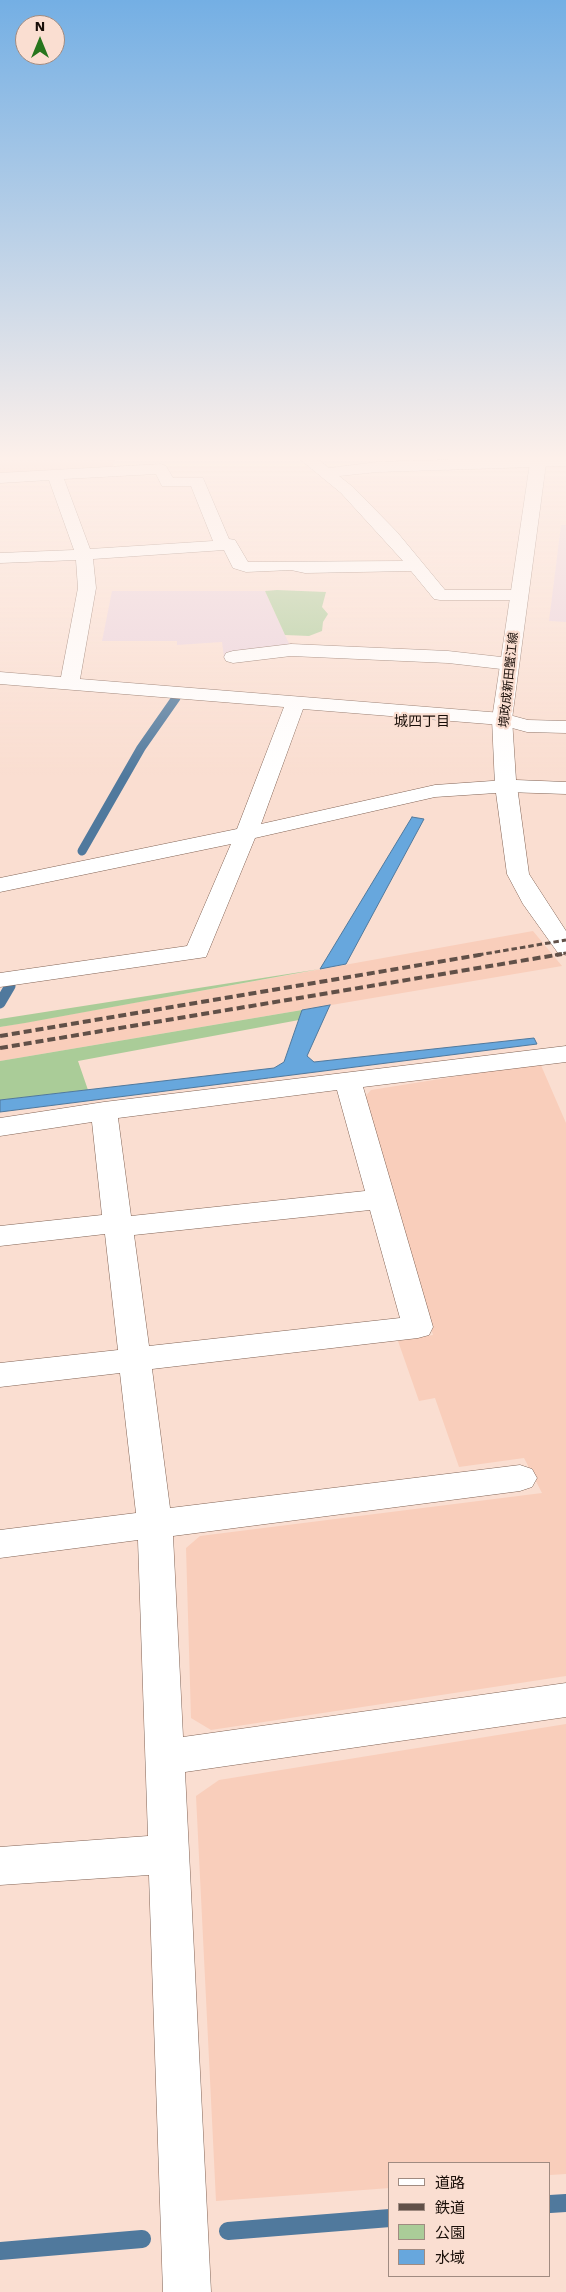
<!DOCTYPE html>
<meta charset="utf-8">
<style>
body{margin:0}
#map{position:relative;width:566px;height:2292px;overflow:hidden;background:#faded1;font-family:"Work Sans","Noto Sans JP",sans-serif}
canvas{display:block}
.legend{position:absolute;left:388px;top:2162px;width:162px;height:115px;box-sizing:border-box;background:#faded1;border:1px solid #a08b81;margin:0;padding:6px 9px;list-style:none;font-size:15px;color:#190e08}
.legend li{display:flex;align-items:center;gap:10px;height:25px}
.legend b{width:25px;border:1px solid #a08b81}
.north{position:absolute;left:15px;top:15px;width:50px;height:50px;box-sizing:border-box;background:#faded1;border:1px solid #a08b81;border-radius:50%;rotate:0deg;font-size:14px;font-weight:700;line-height:20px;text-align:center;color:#190e08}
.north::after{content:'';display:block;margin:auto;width:18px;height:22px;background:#27751d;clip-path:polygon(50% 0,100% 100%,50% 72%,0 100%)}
</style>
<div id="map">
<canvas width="566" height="2292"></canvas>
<ul class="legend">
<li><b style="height:6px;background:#fff"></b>道路</li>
<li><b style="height:6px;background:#615048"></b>鉄道</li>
<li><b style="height:14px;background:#aacc98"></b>公園</li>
<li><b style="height:14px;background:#67a7dd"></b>水域</li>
</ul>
<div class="north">N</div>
</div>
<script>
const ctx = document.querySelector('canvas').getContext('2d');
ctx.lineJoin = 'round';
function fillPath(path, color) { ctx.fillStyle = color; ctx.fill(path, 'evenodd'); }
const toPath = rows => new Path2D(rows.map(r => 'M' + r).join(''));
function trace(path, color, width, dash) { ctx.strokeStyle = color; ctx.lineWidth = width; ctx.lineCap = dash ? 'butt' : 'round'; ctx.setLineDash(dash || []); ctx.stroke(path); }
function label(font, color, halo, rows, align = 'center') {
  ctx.font = font + ' "Work Sans","Noto Sans JP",sans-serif'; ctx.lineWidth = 4.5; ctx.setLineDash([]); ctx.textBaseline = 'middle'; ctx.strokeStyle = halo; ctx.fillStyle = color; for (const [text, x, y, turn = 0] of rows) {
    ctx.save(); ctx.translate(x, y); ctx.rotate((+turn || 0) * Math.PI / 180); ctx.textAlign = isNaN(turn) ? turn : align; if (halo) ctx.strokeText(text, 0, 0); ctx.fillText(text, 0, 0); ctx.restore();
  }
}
fillPath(toPath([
 [0,456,115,456,112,471,0,476],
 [533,931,562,966,0,1061,0,1027],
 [540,1063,566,1123,566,1676,211,1730,191,1718,186,1548,200,1536,542,1493,524,1458,459,1467,435,1398,419,1401,398,1341,433,1335,363,1099,371,1090],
 [566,1724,566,2174,550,2175,550,2163,390,2163,390,2188,216,2201,196,1796,219,1780]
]), '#f9cebb');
fillPath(toPath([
 [561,525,566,525,566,622,549,621],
 [112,591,265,591,291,648,224,657,222,642,177,645,177,641,102,641]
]), '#ebd3dd');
fillPath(toPath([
 [277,590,326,592,322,607,328,614,323,622,322,631,309,636,285,635,265,591],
 [320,969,25,1023,0,1027,0,1019],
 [302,1010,299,1020,78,1061,88,1090,0,1100,0,1061]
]), '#aacc98');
const water = toPath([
 [412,817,424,819,346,964,320,969,412,817],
 [330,1005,307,1056,314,1062,534,1038,537,1044,0,1112,0,1100,274,1068,284,1062,302,1010,330,1005]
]);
fillPath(water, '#67a7dd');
trace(water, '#50799d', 1);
trace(toPath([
 [82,851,141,748,176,698]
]), '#50799d', 9);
trace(toPath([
 [0,1003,10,986]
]), '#50799d', 11);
trace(toPath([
 [550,2204,566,2203],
 [228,2231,390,2218],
 [0,2251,142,2239]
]), '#50799d', 18);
const minor = toPath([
 [296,456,314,456,329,468,377,462,566,456,566,466,377,472,339,476,353,487,397,532,445,590,519,590,525,591,528,595,525,599,519,600,440,600,434,599,411,571,305,573,291,570,246,572,233,568,224,550,93,559,96,588,80,679,502,713,528,720,566,721,566,733,527,732,501,725,303,709,261,824,435,785,506,780,513,782,517,786,529,874,566,931,566,955,558,953,523,904,507,874,496,793,435,797,255,838,206,957,0,987,0,973,187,946,231,844,0,892,0,878,237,829,284,707,0,684,0,672,61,677,78,588,76,560,0,563,0,553,74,550,49,480,0,483,0,473,161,464,166,466,173,478,203,478,229,539,235,540,248,562,403,561,341,493,296,456],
 [156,474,162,486,191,486,213,541,90,549,64,479,156,474],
 [291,644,448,651,510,658,517,660,519,664,517,668,510,670,448,663,291,656,233,663,226,661,224,657,226,653,233,651,291,644],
 [566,1046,566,1062,363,1087,433,1327,429,1335,418,1338,152,1369,170,1508,520,1465,532,1469,537,1478,532,1487,520,1491,173,1536,183,1737,566,1683,566,1717,185,1772,211,2292,163,2292,149,1875,0,1885,0,1847,148,1836,138,1540,0,1558,0,1530,136,1513,120,1373,0,1387,0,1363,118,1350,105,1234,0,1246,0,1226,102,1215,92,1122,0,1136,0,1118,104,1102,566,1046],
 [337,1090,365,1191,131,1216,118,1118,337,1090],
 [370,1210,400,1318,149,1346,134,1235,370,1210]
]);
const major = toPath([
 [531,456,547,456,512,719,516,780,566,782,566,794,506,792,499,790,495,786,492,719,531,456]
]);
trace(minor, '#826456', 1);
trace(major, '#826456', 1);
fillPath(minor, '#fff');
fillPath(major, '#fff');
trace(toPath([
 [478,955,566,940],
 [555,955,566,953]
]), '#615048', 3, [5.5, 3]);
trace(toPath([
 [0,1036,485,954],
 [0,1048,562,954]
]), '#615048', 4, [8, 4]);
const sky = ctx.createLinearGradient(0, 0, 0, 777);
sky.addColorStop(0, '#74afe4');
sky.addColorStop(0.59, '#fdf0ea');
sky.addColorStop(1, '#fdf0ea00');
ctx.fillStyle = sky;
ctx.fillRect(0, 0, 566, 777);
label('12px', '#190e08', '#faded1', [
 ["境政成新田蟹江線",509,680,-84]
]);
label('14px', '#190e08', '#faded1', [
 ["城四丁目",422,722]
]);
</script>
